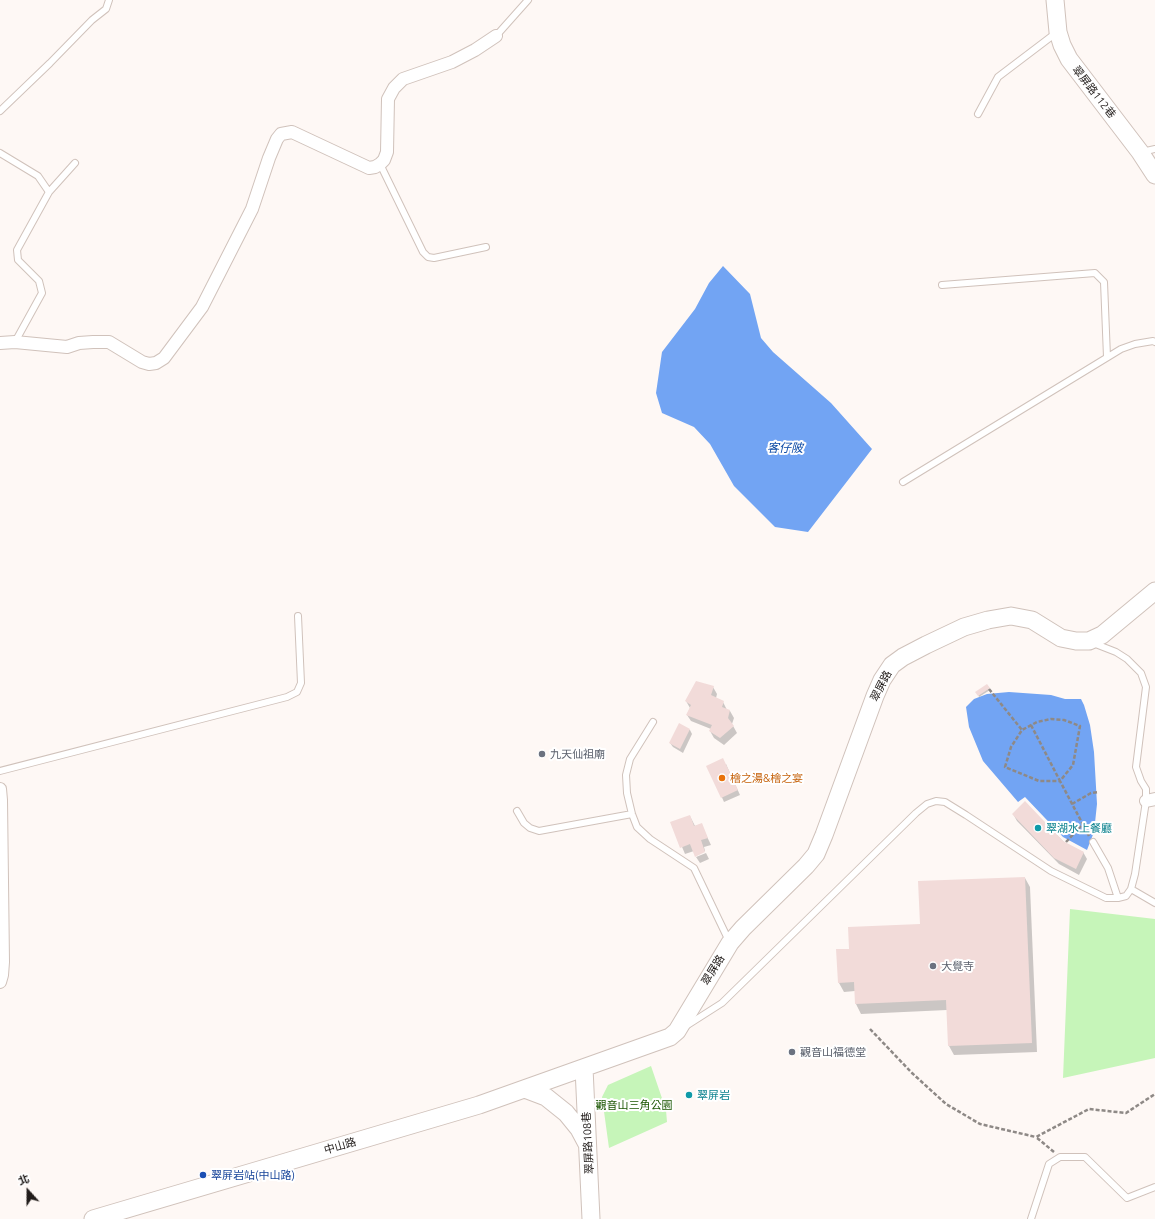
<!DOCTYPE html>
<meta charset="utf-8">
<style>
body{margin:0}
#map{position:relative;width:1155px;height:1219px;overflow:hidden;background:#fef8f5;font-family:Ubuntu,"Noto Sans TC",sans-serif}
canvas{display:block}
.north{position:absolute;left:8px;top:1171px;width:40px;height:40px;-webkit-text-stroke:3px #fff;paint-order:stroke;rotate:339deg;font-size:11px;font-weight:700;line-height:16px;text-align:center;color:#211c1a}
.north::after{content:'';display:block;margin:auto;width:14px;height:18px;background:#211c1a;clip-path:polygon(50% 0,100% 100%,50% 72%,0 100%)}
</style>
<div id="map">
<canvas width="1155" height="1219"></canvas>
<div class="north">北</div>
</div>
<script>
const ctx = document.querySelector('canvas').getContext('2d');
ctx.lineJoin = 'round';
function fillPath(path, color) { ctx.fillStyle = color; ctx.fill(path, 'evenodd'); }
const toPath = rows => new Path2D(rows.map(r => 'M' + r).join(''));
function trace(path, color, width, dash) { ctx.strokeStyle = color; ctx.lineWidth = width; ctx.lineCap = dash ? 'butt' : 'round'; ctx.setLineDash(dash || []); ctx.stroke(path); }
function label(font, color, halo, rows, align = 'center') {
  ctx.font = font + ' Ubuntu,"Noto Sans TC",sans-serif'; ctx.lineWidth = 4; ctx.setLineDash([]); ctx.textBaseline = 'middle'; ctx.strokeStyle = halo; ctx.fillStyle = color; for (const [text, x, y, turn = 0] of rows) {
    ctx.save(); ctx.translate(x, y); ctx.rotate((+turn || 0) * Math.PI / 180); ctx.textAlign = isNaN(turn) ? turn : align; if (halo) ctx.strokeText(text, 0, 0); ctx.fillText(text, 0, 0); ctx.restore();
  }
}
fillPath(toPath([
 [1070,909,1155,919,1155,1058,1063,1078],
 [651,1066,666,1110,667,1122,609,1148,602,1097,608,1085]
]), '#c6f5b9');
fillPath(toPath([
 [723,266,750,294,761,338,773,352,831,403,872,449,808,532,775,527,734,486,710,444,694,427,662,413,656,393,662,352,695,309,709,283],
 [1009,692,1051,695,1065,699,1081,699,1084,705,1090,725,1094,752,1097,804,1094,832,1087,850,1063,837,1025,797,1018,802,983,761,969,727,966,707,974,699,987,694]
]), '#72a4f3');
fillPath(toPath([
 [987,686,990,690,979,697,977,692],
 [713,687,717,694,716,698,723,702,727,710,730,711,734,718,732,724,737,733,724,745,714,738,710,731,711,729,691,721,687,715,690,708,686,701],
 [680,725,690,730,692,734,683,753,673,747,670,743],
 [726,764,740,795,724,802,708,766],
 [1025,803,1065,843,1083,852,1087,859,1079,875,1059,864,1017,821,1013,814],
 [690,816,695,826,701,824,711,845,704,847,705,851,695,855,694,851,685,854,672,823],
 [706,853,709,859,700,863,696,857],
 [1025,878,1030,887,1037,1052,954,1055,949,1046,947,1010,861,1014,856,1004,855,991,844,992,839,983,850,950,921,925]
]), '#0003');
fillPath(toPath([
 [696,681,714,686,711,695,724,701,722,707,730,710,728,718,734,726,720,738,709,731,712,725,686,715,691,705,685,701],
 [987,684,990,688,978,696,975,692],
 [679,723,690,729,680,749,669,743],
 [723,758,738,790,721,798,706,766],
 [1025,801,1063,841,1084,852,1076,869,1054,858,1012,814],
 [690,815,694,826,702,823,708,838,701,840,705,852,695,857,690,844,680,848,670,822],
 [1025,877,1032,1043,948,1046,946,1000,855,1004,854,982,838,983,836,949,849,949,848,927,920,924,918,881]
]), '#f2dbd9');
const lane = toPath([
 [496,36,528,0],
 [0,111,50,63,92,20,106,9,109,0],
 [978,114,998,77,1056,33],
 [1142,152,1155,149],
 [0,153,38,176,49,192,17,250,18,260,39,281,42,293,15,342],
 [380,164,423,252,428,257,434,258,486,247],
 [49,192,75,163],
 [942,285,1095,273,1104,282,1107,357],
 [903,482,1121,349,1135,344,1153,341,1155,342],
 [653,722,630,759,626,775,627,793,632,814,637,827,650,839,694,868,729,941],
 [0,771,287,697,297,692,301,683,298,616],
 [517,811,524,823,530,828,539,831,632,814],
 [1093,842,1108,868,1118,898],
 [1131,889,1155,903],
 [686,1026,722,1003,916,813,927,804,936,801,945,802,966,815,1051,871,1106,898,1118,898,1126,896,1131,889,1135,874,1146,801,1146,789,1141,781,1136,767,1146,687,1141,673,1127,659,1116,652,1093,643],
 [1031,1219,1049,1164,1060,1157,1085,1157,1127,1198,1155,1187]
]);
const street = toPath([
 [0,343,15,342,67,347,79,343,93,342,109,342,142,362,149,364,156,363,164,358,202,307,252,209,269,158,277,139,281,134,292,132,369,168,375,167,380,164,384,160,387,152,388,99,394,88,403,79,452,62,475,50,496,36],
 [0,789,1,800,3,962,2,975,0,982],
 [1146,801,1155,799]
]);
const secondary = toPath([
 [1055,0,1058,32,1062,45,1069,59,1140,152,1155,175],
 [584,1068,591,1219],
 [525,1089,546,1097,566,1113,579,1129,587,1144],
 [93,1219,479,1105,670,1037,677,1031,730,943,743,928,806,866,816,854,824,835,875,696,882,680,892,665,903,657,926,645,964,627,988,620,1011,616,1032,620,1061,638,1076,641,1089,641,1102,635,1155,591]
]);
trace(lane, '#d0c2bb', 8);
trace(street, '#d0c2bb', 14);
trace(secondary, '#d0c2bb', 19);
trace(toPath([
 [989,689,1022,730],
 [1031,725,1060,781,1073,765,1080,726,1064,720,1051,719,1037,722,1022,730,1011,747,1005,767,1039,781,1060,781,1089,836],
 [1072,804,1091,793,1099,792],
 [1066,842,1083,824],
 [870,1029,912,1073,946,1104,980,1124,1036,1137],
 [1054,1152,1036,1137,1089,1109,1126,1113,1155,1094]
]), '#8e8986', 2.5, [4, 2]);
trace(lane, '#fff', 6);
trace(street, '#fff', 12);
trace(secondary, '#fff', 17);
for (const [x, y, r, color] of [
 [542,754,4,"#6b7280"],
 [722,778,4,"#e8710a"],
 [1038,828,4,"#0f9aa8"],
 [933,966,4,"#6b7280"],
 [792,1052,4,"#6b7280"],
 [689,1095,4,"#0f9aa8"],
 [203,1175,4,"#1a4fb4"]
]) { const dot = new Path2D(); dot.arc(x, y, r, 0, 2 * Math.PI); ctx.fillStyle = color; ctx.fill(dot); trace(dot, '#fff', 1.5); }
label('11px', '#211c1a', '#fff', [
 ["翠屏路112巷",1094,92,52],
 ["翠屏路",881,686,-63],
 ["翠屏路",713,970,-59],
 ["翠屏路108巷",588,1143,-93],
 ["中山路",340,1146,-16]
]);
label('11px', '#5b616d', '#fff', [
 ["九天仙祖廟",550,754],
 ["大覺寺",941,966],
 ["觀音山福德堂",800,1052]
], 'left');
label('11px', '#c56008', '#fff', [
 ["檜之湯&檜之宴",730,778]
], 'left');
label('11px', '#0d838f', '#fff', [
 ["翠湖水上餐廳",1046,828],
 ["翠屏岩",697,1095]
], 'left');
label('11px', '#1a5500', '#fff', [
 ["觀音山三角公園",634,1105]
]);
label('11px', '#164399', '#fff', [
 ["翠屏岩站(中山路)",211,1175]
], 'left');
label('italic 12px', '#0c4aa5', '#fff', [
 ["客仔陂",785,448]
]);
</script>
